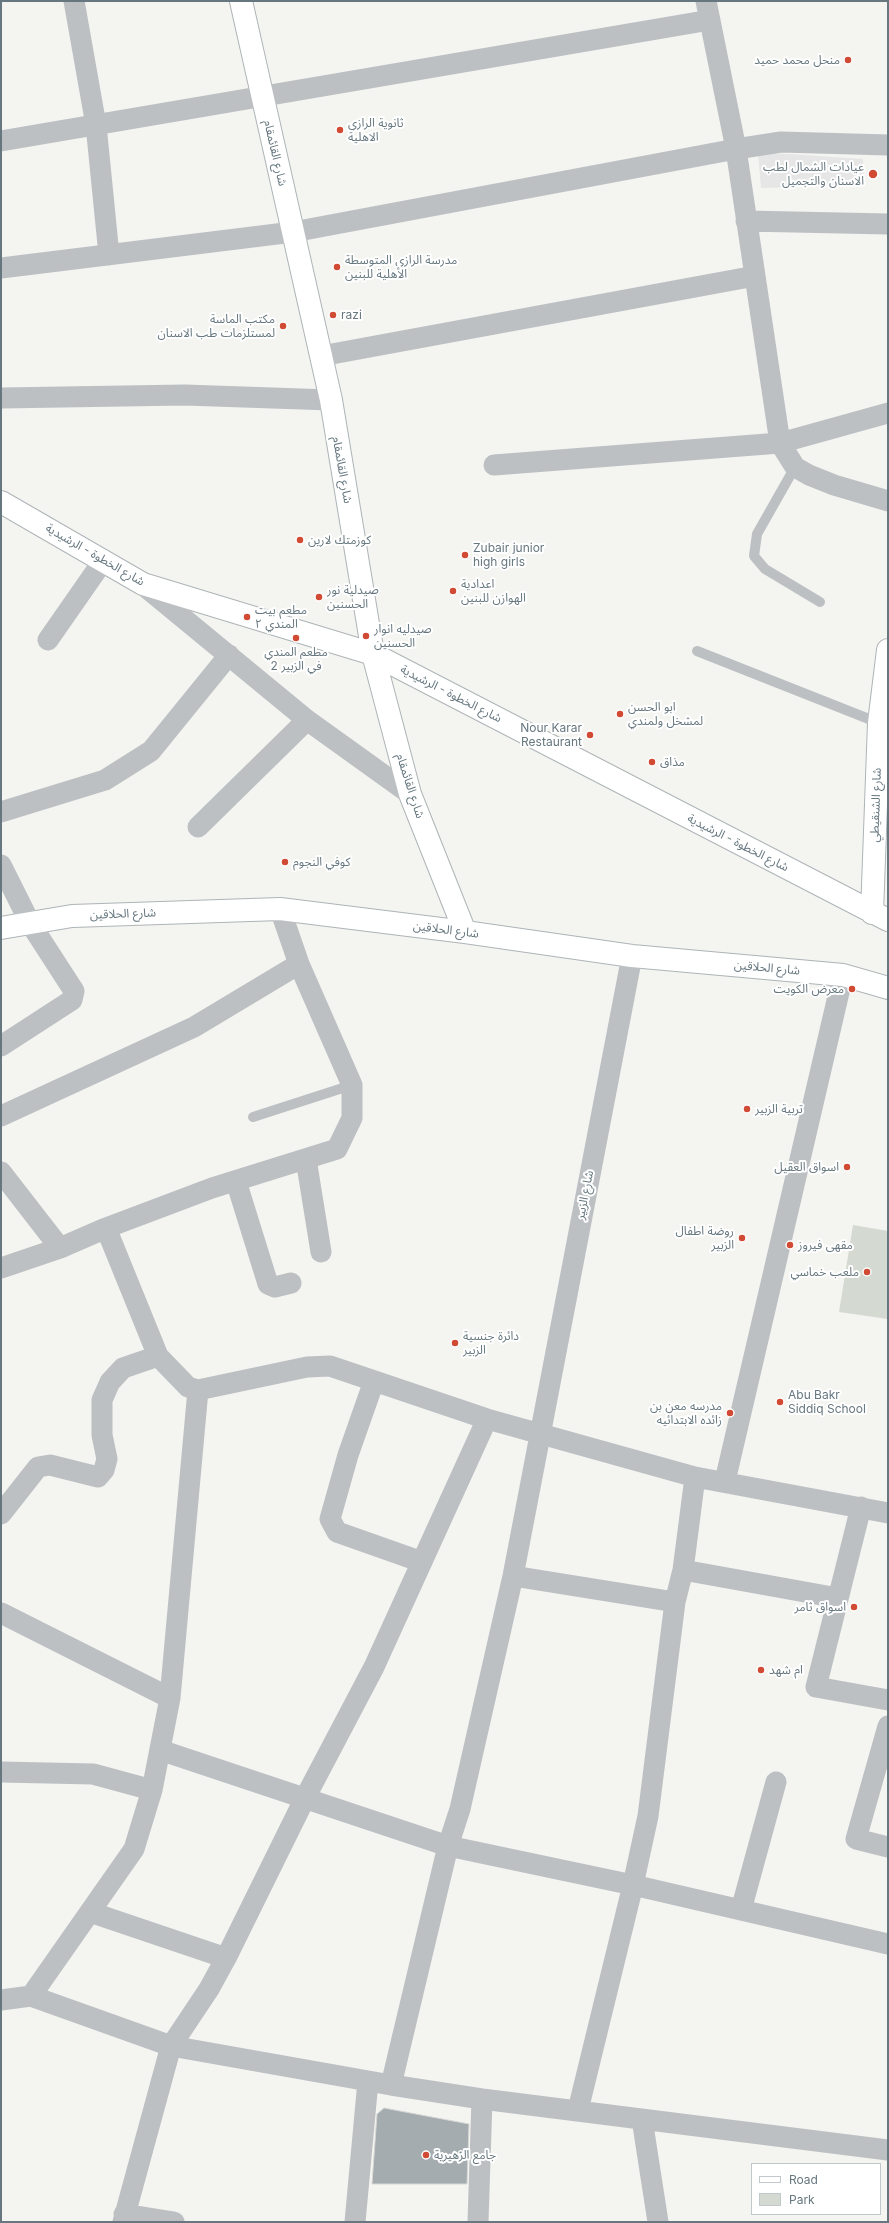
<!DOCTYPE html>
<meta charset="utf-8">
<style>
body{margin:0}
#map{position:relative;width:889px;height:2223px;overflow:hidden;background:#f4f4f1;font-family:Inter,sans-serif}
canvas{display:block}
.frame{position:absolute;inset:0;border:2px solid #66777f;pointer-events:none}
.legend{position:absolute;left:751px;top:2163px;width:130px;height:52px;box-sizing:border-box;background:#fff;border:1px solid #c2c9cc;margin:0;padding:5px 7px;list-style:none;font-size:12px;color:#66777f}
.legend li{display:flex;align-items:center;gap:8px;height:20px}
.legend b{width:20px;border:1px solid #c2c9cc}
</style>
<div id="map">
<canvas width="889" height="2223"></canvas>
<div class="frame"></div>
<ul class="legend">
<li><b style="height:5px;background:#fff"></b>Road</li>
<li><b style="height:11px;background:#d4d9d1"></b>Park</li>
</ul>
</div>
<script>
const ctx = document.querySelector('canvas').getContext('2d');
ctx.lineJoin = 'round';
function fillPath(path, color) { ctx.fillStyle = color; ctx.fill(path, 'evenodd'); }
const toPath = rows => new Path2D(rows.map(r => 'M' + r).join(''));
function trace(path, color, width, dash) { ctx.strokeStyle = color; ctx.lineWidth = width; ctx.lineCap = dash ? 'butt' : 'round'; ctx.setLineDash(dash || []); ctx.stroke(path); }
function label(font, color, halo, rows, align = 'center') {
  ctx.font = font + ' Inter,"Noto Sans Arabic",sans-serif'; ctx.lineWidth = 4; ctx.setLineDash([]); ctx.textBaseline = 'middle'; ctx.strokeStyle = halo; ctx.fillStyle = color; for (const [text, x, y, turn = 0] of rows) {
    ctx.save(); ctx.translate(x, y); ctx.rotate((+turn || 0) * Math.PI / 180); ctx.textAlign = isNaN(turn) ? turn : align; if (halo) ctx.strokeText(text, 0, 0); ctx.fillText(text, 0, 0); ctx.restore();
  }
}
fillPath(toPath([
 [758,152,863,159,864,185,761,188]
]), '#e5e6e5');
fillPath(toPath([
 [853,1225,888,1231,888,1319,839,1312]
]), '#d4d9d1');
const building = toPath([
 [384,2108,469,2124,467,2184,372,2184,377,2114,384,2108]
]);
fillPath(building, '#a4acb0');
trace(building, '#d6d6d4', 1);
const secondary = toPath([
 [241,1,331,400,373,654,410,794,465,932],
 [1,502,143,584,373,654,888,920],
 [872,913,879,723,888,650],
 [1,928,72,916,280,909,465,932,632,956,843,975,888,988]
]);
trace(secondary, '#aeb4b7', 24);
trace(toPath([
 [795,467,757,534,754,556,765,569,820,602],
 [697,651,879,723],
 [253,1117,352,1085]
]), '#bcc0c3', 10);
trace(toPath([
 [74,1,96,125,109,255],
 [706,1,736,149,780,443,795,467,809,475,834,485,888,501],
 [1,141,710,20],
 [746,221,888,224],
 [1,268,293,232,736,149,781,142,888,145],
 [321,356,755,276],
 [1,398,185,395,331,400],
 [494,465,780,443,888,413],
 [143,585,307,720,410,794],
 [48,640,103,561],
 [1,812,105,780,151,751,229,655],
 [198,827,307,720],
 [1,865,30,923,74,991,72,1000,1,1046],
 [1,1116,194,1027,299,964],
 [306,1159,321,1252],
 [1,1172,60,1248],
 [236,1181,268,1284,275,1287,291,1283],
 [106,1228,158,1356,188,1387,198,1390,307,1367,330,1366,487,1419,695,1477,888,1513],
 [1,1268,60,1248,106,1228,212,1188,337,1149,352,1118,352,1085,299,964,280,909],
 [374,1381,348,1455,330,1519,337,1532,422,1562],
 [725,1481,843,975],
 [861,1507,816,1687,888,1700],
 [1,1514,38,1467,50,1465,98,1477,104,1470,107,1459,102,1435,102,1400,110,1382,123,1368,158,1356],
 [683,1570,838,1598],
 [513,1576,675,1602],
 [1,1613,170,1698],
 [888,1726,856,1839,888,1847],
 [160,1750,448,1846,633,1885,888,1944],
 [1,1772,93,1774,152,1790],
 [741,1910,776,1782],
 [90,1912,226,1958],
 [31,1996,134,1849,152,1790,170,1698,198,1390],
 [1,2000,31,1996,171,2046,391,2085,482,2099,888,2150],
 [391,2085,448,1846,460,1809,513,1576,632,956],
 [578,2110,633,1885,648,1816,675,1602,683,1570,695,1477],
 [642,2119,658,2222],
 [124,2214,174,2222],
 [123,2222,171,2046,209,1989,226,1958,305,1798,374,1667,487,1419],
 [355,2222,368,2081],
 [478,2222,482,2099]
]), '#bcc0c3', 21);
trace(secondary, '#fff', 22);
for (const [x, y, r, color] of [
 [848,60,4,"#d14a34"],
 [340,130,4,"#d14a34"],
 [873,174,5,"#d14a34"],
 [337,267,4,"#d14a34"],
 [333,315,4,"#d14a34"],
 [283,326,4,"#d14a34"],
 [300,540,4,"#d14a34"],
 [465,555,4,"#d14a34"],
 [453,591,4,"#d14a34"],
 [319,597,4,"#d14a34"],
 [247,617,4,"#d14a34"],
 [366,636,4,"#d14a34"],
 [296,638,4,"#d14a34"],
 [620,714,4,"#d14a34"],
 [590,735,4,"#d14a34"],
 [652,762,4,"#d14a34"],
 [285,862,4,"#d14a34"],
 [852,989,4,"#d14a34"],
 [747,1109,4,"#d14a34"],
 [847,1167,4,"#d14a34"],
 [742,1238,4,"#d14a34"],
 [790,1245,4,"#d14a34"],
 [867,1272,4,"#d14a34"],
 [455,1343,4,"#d14a34"],
 [780,1402,4,"#d14a34"],
 [730,1413,4,"#d14a34"],
 [854,1607,4,"#d14a34"],
 [761,1670,4,"#d14a34"],
 [426,2155,4,"#d14a34"]
]) { const dot = new Path2D(); dot.arc(x, y, r, 0, 2 * Math.PI); ctx.fillStyle = color; ctx.fill(dot); trace(dot, '#fff', 1.5); }
label('12px', '#66777f', '#fff', [
 ["منحل محمد حميد",840,60,"right"],
 ["ثانوية الرازي",348,123],
 ["الاهلية",348,137],
 ["عيادات الشمال لطب",864,167,"right"],
 ["الاسنان والتجميل",864,181,"right"],
 ["مدرسة الرازي المتوسطة",345,260],
 ["الأهلية للبنين",345,274],
 ["razi",341,315],
 ["مكتب الماسة",275,319,"right"],
 ["لمستلزمات طب الاسنان",275,333,"right"],
 ["كوزمتك لارين",308,540],
 ["Zubair junior",473,548],
 ["high girls",473,562],
 ["اعدادية",461,584],
 ["الهوازن للبنين",461,598],
 ["صيدلية نور",327,590],
 ["الحسنين",327,604],
 ["مطعم بيت",255,610],
 ["المندي ٢",255,624],
 ["صيدليه انوار",374,629],
 ["الحسنين",374,643],
 ["مطعم المندي",296,652,"center"],
 ["2 في الزبير",296,666,"center"],
 ["ابو الحسن",628,707],
 ["لمشخل ولمندي",628,721],
 ["Nour Karar",582,728,"right"],
 ["Restaurant",582,742,"right"],
 ["مذاق",660,762],
 ["كوفي النجوم",293,862],
 ["معرض الكويت",844,989,"right"],
 ["تربية الزبير",755,1109],
 ["اسواق العقيل",839,1167,"right"],
 ["روضة اطفال",734,1231,"right"],
 ["الزبير",734,1245,"right"],
 ["مقهى فيروز",798,1245],
 ["ملعب خماسي",859,1272,"right"],
 ["دائرة جنسية",463,1336],
 ["الزبير",463,1350],
 ["Abu Bakr",788,1395],
 ["Siddiq School",788,1409],
 ["مدرسه معن بن",722,1406,"right"],
 ["زائده الابتدائيه",722,1420,"right"],
 ["اسواق ثامر",846,1607,"right"],
 ["ام شهد",769,1670],
 ["جامع الزهيرية",434,2155]
], 'left');
label('12px', '#66777f', '#fff', [
 ["شارع القائمقام",275,153,77],
 ["شارع القائمقام",342,470,80],
 ["شارع الخطوة - الرشيدية",95,555,30],
 ["شارع الخطوة - الرشيدية",451,694,27],
 ["شارع القائمقام",410,786,72],
 ["شارع الشنقيطي",876,805,-88],
 ["شارع الخطوة - الرشيدية",738,843,27],
 ["شارع الحلاقين",123,914,-2],
 ["شارع الحلاقين",446,930,7],
 ["شارع الحلاقين",767,968,5],
 ["شارع الزبير",585,1195,-79]
]);
</script>
